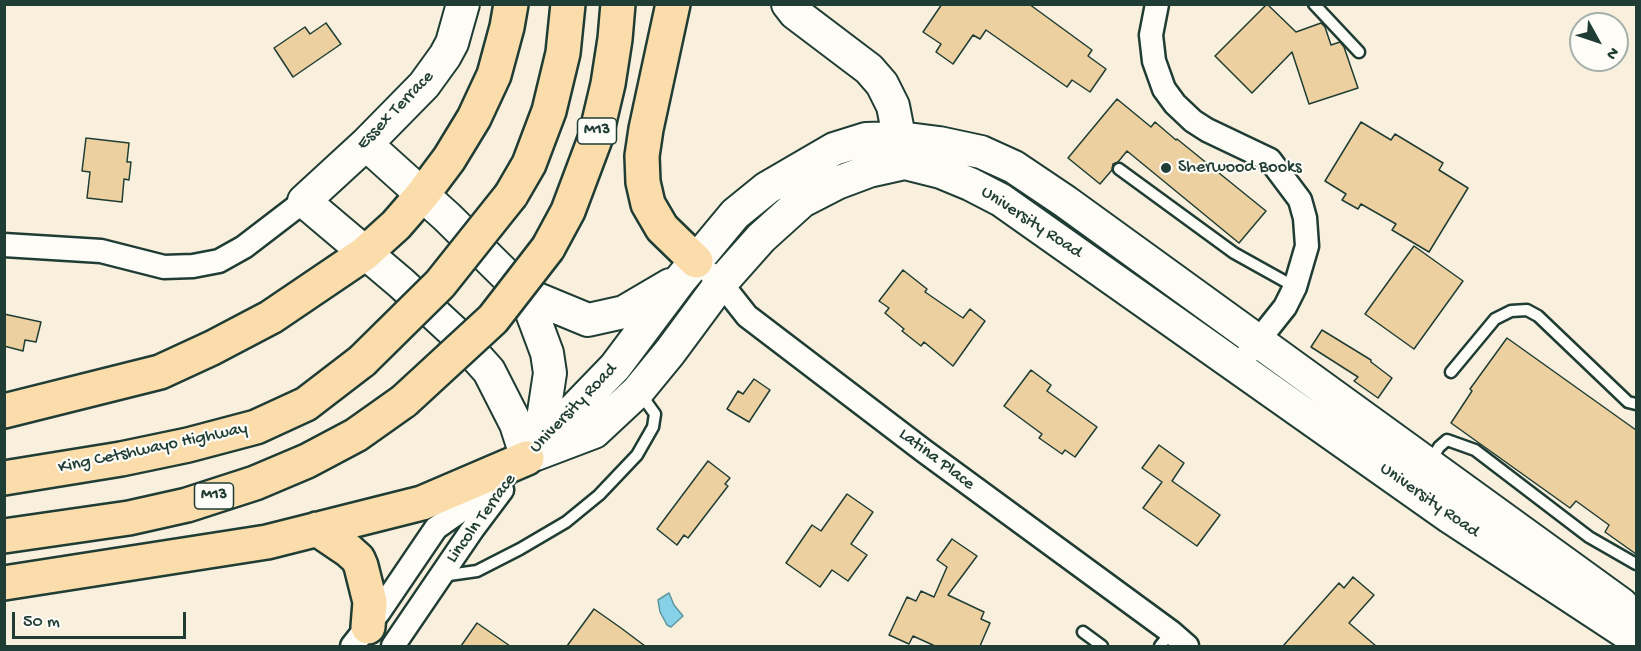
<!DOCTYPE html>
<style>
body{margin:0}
#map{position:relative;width:1641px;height:651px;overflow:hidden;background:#f8efdd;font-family:"Gochi Hand",sans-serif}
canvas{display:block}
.frame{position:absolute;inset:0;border:6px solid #1f3d34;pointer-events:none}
.north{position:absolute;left:1569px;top:12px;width:60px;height:60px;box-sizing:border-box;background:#fdfcf7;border:2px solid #a4b0a9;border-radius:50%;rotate:130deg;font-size:16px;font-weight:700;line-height:24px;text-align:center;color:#1f3d34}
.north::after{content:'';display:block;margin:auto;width:21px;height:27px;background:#1f3d34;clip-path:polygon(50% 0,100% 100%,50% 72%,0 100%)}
.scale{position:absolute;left:12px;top:612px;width:174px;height:27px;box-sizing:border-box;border:3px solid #1f3d34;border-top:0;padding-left:8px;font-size:18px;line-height:21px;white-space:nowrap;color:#1f3d34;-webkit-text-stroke:4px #fdfcf7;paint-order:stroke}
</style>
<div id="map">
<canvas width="1641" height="651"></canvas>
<div class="frame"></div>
<div class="north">N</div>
<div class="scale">50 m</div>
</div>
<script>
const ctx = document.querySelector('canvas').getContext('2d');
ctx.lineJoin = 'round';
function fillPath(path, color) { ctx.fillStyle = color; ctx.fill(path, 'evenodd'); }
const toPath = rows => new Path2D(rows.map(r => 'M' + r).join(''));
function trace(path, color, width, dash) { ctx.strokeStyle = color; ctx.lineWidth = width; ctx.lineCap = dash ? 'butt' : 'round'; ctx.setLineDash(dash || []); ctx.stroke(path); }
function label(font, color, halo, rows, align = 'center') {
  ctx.font = font + ' "Gochi Hand",sans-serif'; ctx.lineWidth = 4.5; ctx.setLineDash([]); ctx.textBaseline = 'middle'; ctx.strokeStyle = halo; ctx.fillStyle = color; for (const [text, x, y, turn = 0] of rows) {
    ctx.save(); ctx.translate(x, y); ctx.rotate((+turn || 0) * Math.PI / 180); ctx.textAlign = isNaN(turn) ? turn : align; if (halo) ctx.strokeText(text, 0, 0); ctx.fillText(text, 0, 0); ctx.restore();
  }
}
const water = toPath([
 [669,593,674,605,683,616,671,627,667,625,660,612,658,600,669,593]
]);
fillPath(water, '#86d1e7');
trace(water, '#5d969f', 1.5);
const building = toPath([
 [942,4,1029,4,1092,50,1088,56,1106,69,1090,92,1072,80,1067,87,986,30,980,39,973,35,953,64,936,52,941,44,923,32,942,4],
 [1267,4,1296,32,1321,23,1325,27,1331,45,1340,42,1344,47,1358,88,1309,104,1292,52,1252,93,1215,56,1267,4],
 [326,23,341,44,293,77,274,48,305,27,310,34,326,23],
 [1117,99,1151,127,1155,122,1176,140,1177,139,1266,211,1239,243,1127,151,1118,162,1113,164,1112,170,1100,184,1068,158,1117,99],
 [1361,122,1391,140,1395,134,1443,163,1439,170,1468,188,1429,252,1392,230,1396,224,1361,204,1358,209,1342,200,1346,194,1325,181,1361,122],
 [86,138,129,143,127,162,131,162,129,180,124,179,122,202,87,198,90,172,82,171,86,138],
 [1414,246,1463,281,1414,349,1365,314,1414,246],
 [903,270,927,289,925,292,963,318,970,309,985,321,953,366,924,342,921,346,902,331,904,329,885,313,889,308,879,301,903,270],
 [4,314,41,322,36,342,25,340,23,351,4,346,4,314],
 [1322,330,1371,360,1371,362,1392,378,1378,398,1354,381,1358,377,1311,347,1322,330],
 [1507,338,1636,430,1636,554,1605,532,1609,525,1576,501,1570,508,1451,423,1472,391,1470,389,1507,338],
 [1031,370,1051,385,1047,391,1097,427,1075,457,1065,450,1062,454,1039,438,1042,434,1004,406,1031,370],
 [754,379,770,390,749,422,727,409,738,391,743,394,754,379],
 [1159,445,1184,463,1172,481,1220,515,1197,546,1143,508,1162,482,1142,468,1159,445],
 [708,461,730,478,725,484,728,486,688,538,684,535,677,545,657,529,708,461],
 [847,494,873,512,851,544,867,555,848,581,832,570,820,587,786,563,812,525,821,531,847,494],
 [952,539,977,556,948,595,984,612,981,619,990,623,980,646,935,646,913,636,909,644,889,635,907,597,916,601,921,591,934,597,947,567,937,560,952,539],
 [1353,577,1374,595,1349,623,1376,646,1283,646,1339,583,1344,588,1353,577],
 [594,609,621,628,645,646,567,646,594,609],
 [477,623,510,646,461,646,477,623]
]);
fillPath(building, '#edd0a0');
trace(building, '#1f3d34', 1.5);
const lane = toPath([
 [1314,4,1359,52],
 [1119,169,1234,253,1295,287],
 [1451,372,1495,319,1511,311,1527,310,1538,316,1628,402,1636,404],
 [1430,462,1439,447,1447,440,1475,450,1589,537,1636,564],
 [442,576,477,571,520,549,566,522,599,495,637,455,653,427,655,414,640,393],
 [1083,632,1102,646],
 [1160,646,1171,632]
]);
const street = toPath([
 [1157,4,1151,35,1154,61,1164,89,1175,104,1193,121,1207,130,1270,160,1300,200,1305,218,1307,246,1295,287,1285,307,1238,366],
 [4,245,101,251,164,267,193,266,219,261,244,247,304,201],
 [711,274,721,283,747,316,924,451,1171,632,1187,646],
 [352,646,379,612,436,528,477,499,505,476],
 [393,646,472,530,502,490]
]);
const secondary = toPath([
 [463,4,452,43,445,56,424,85,366,144,304,201,401,283,454,332,489,371,516,424,527,458],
 [788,4,795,13,869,69,882,84,893,106,903,157],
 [366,144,447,217,525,294,588,320,624,312,670,285],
 [525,294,547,353,550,373,543,419,531,449],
 [536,454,594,432,638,391,670,352,721,283,761,238,802,201,837,183,869,171,905,163,941,172,970,184,1001,200,1450,517,1631,636],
 [527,458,615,367,681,279,735,214,767,188,834,149,866,139,900,138,939,143,981,152,1014,167,1066,202,1621,604,1636,620]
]);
const highway = toPath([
 [673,4,646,129,642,156,643,182,648,204,662,228,696,261],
 [511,195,529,164,549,111,563,53,568,4],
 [548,248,568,211,595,139,608,84,615,39,618,4],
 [4,411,160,372,212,348,271,317,364,254,396,225,422,195,449,159,474,118,494,75,507,27,511,4],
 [4,478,121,459,188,445,256,427,306,404,362,361],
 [317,529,348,550,358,559,361,566,370,602,368,627],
 [4,536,129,518,187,505,255,483,307,461,356,435,404,401],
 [4,583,267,542,422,503,527,458]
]);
trace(lane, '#1f3d34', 15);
trace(street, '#1f3d34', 27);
trace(secondary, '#1f3d34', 36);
trace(highway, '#1f3d34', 38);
trace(lane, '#fdfcf7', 10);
trace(street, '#fdfcf7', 22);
trace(secondary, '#fdfcf7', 32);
trace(highway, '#faddab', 33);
const highwayBridge = toPath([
 [362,361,440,284,511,195],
 [404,401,493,319,548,248]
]);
trace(highwayBridge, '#1f3d34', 38, []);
trace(highwayBridge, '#faddab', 33);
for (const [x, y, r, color] of [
 [1166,168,6,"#1f3d34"]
]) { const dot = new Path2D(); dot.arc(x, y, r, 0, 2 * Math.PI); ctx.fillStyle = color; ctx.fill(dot); trace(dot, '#fdfcf7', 2); }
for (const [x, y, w] of [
 [597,131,39],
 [214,496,39]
]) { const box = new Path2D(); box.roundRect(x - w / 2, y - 13, w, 26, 4.5); ctx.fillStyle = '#fdfcf7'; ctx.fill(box); trace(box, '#1f3d34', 1.5); }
label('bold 16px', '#1f3d34', null, [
 ["M13",597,131],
 ["M13",214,496]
]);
label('18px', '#1f3d34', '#fdfcf7', [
 ["Essex Terrace",396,111,-46],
 ["University Road",1031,223,33],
 ["University Road",574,409,-46],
 ["King Cetshwayo Highway",153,449,-12],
 ["Latina Place",936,460,37],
 ["University Road",1429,501,35],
 ["Lincoln Terrace",482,519,-54]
]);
label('18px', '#1f3d34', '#fdfcf7', [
 ["Sherwood Books",1178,168]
], 'left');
</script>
